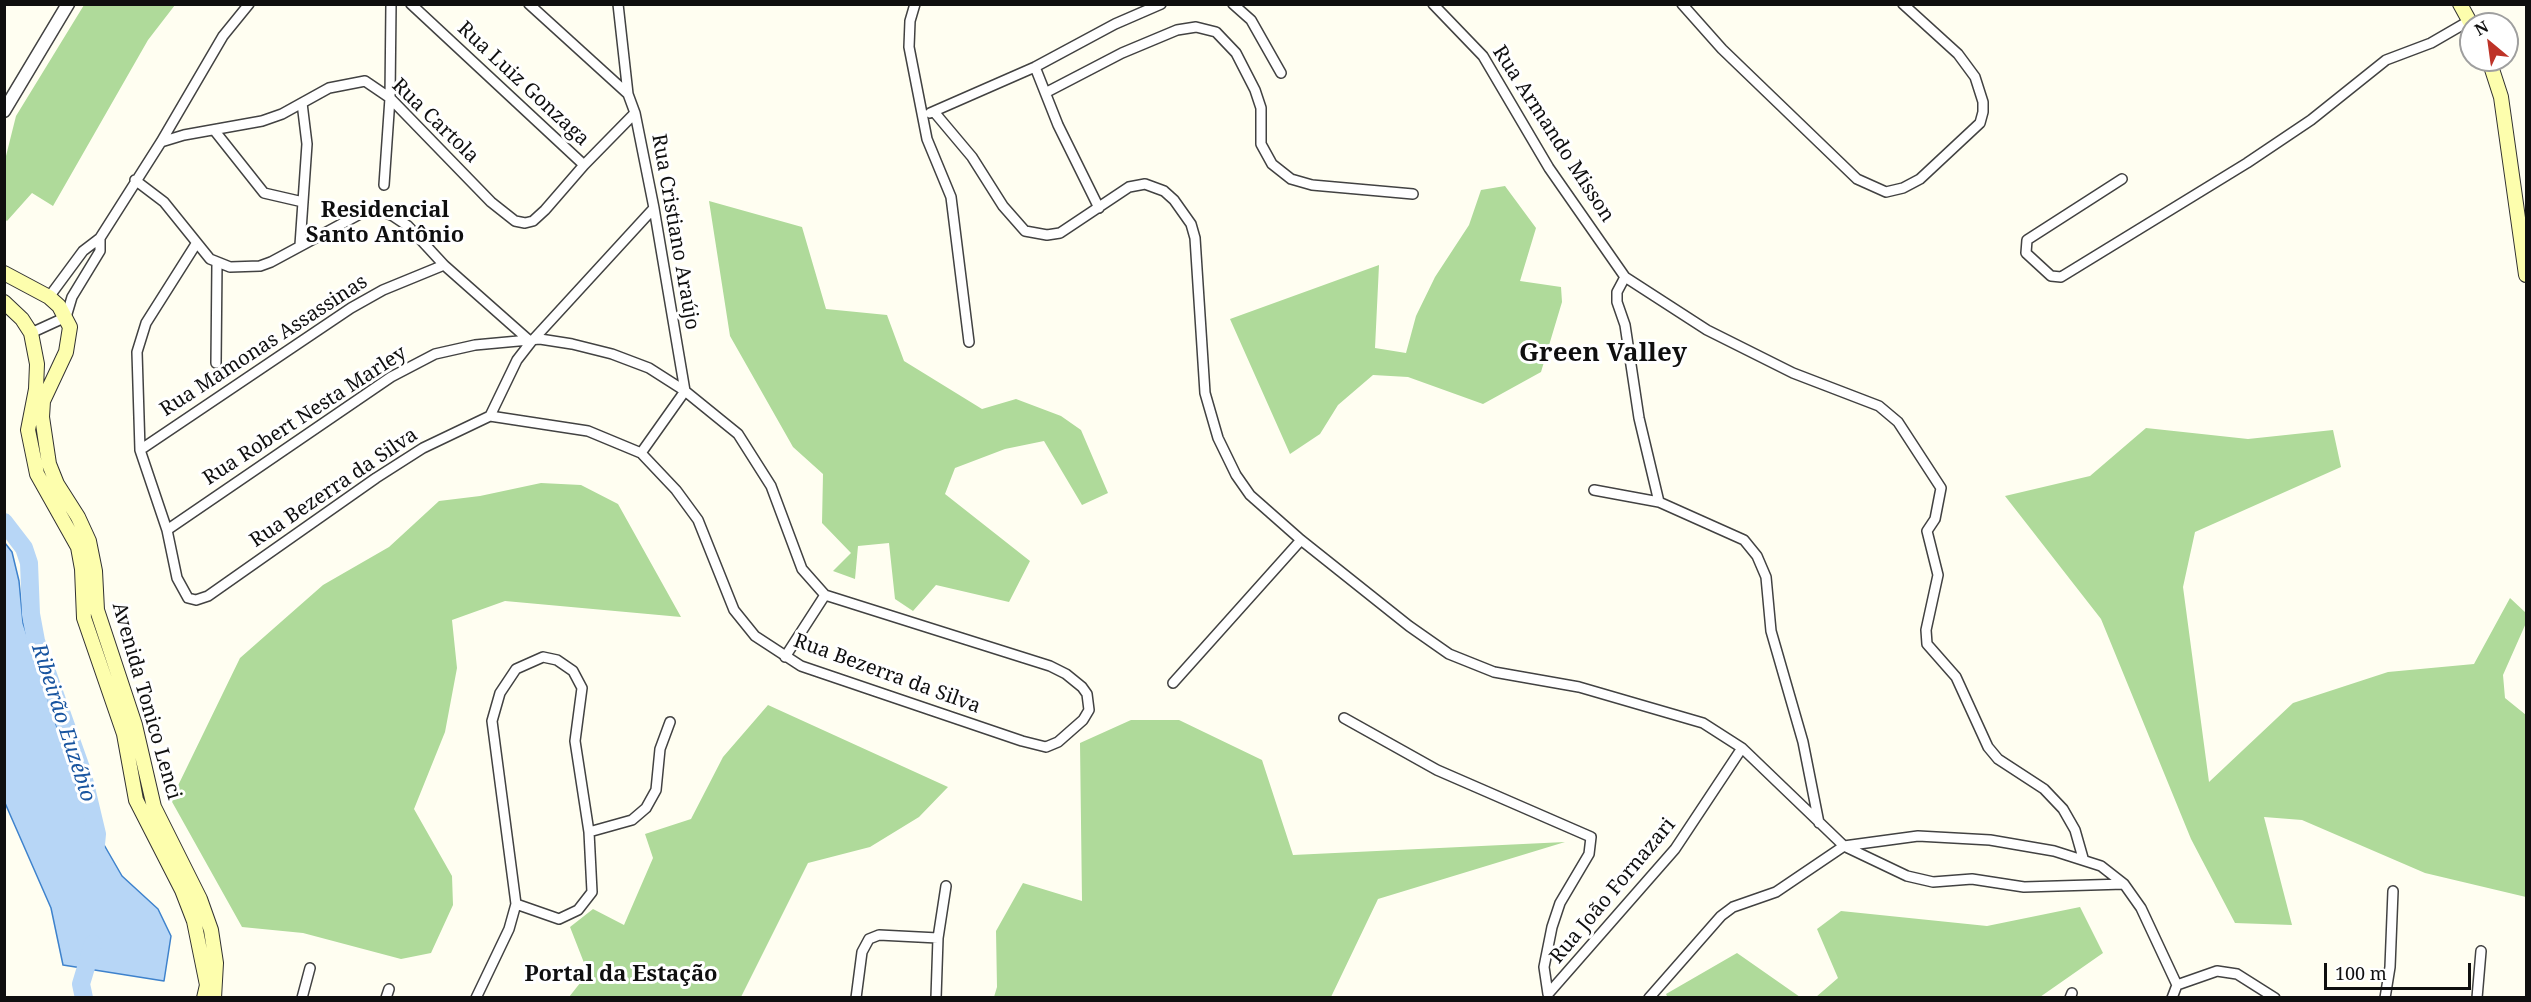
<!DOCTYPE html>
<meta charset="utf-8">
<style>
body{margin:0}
#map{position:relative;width:2531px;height:1002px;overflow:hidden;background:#fffef1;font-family:"Noto Serif",serif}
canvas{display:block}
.frame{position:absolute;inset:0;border:6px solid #0f0f0f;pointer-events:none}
.north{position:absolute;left:2459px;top:12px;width:60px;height:60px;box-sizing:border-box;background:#fff;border:2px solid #9f9f9f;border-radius:50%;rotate:331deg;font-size:16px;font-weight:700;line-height:24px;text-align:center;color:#0f0f0f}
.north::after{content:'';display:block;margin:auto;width:21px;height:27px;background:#be3328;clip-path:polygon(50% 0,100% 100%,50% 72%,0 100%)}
.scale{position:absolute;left:2324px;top:963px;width:147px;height:27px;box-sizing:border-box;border:3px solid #0f0f0f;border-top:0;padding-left:8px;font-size:18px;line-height:21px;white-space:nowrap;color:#0f0f0f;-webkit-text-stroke:4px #fff;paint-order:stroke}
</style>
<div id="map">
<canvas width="2531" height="1002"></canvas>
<div class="frame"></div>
<div class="north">N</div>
<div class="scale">100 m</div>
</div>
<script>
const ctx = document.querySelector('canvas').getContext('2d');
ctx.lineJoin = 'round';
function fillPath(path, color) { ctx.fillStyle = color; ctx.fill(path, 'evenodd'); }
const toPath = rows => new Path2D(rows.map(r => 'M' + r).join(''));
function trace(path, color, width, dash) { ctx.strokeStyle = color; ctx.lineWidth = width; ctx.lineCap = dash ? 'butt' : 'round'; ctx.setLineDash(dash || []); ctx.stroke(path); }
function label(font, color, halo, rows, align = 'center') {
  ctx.font = font + ' "Noto Serif",serif'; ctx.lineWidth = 6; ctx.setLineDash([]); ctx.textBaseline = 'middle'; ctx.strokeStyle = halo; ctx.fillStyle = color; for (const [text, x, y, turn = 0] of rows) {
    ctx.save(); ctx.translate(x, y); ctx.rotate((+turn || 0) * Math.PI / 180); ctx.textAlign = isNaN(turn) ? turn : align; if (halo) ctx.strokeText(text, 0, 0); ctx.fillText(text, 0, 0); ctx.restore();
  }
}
fillPath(toPath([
 [84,5,175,5,148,40,53,206,32,193,7,221,4,219,5,160,16,116],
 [1505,186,1536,228,1520,281,1561,287,1562,302,1541,372,1483,404,1408,377,1373,375,1338,405,1320,434,1290,454,1230,319,1379,265,1375,348,1406,353,1416,316,1435,277,1469,225,1481,190],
 [709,201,802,227,826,309,887,315,904,361,982,409,1016,399,1061,416,1081,430,1108,493,1082,505,1044,441,1005,449,955,468,945,494,1030,561,1009,602,936,585,913,611,895,599,889,543,858,546,855,579,833,571,851,553,822,523,823,474,793,447,730,336],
 [2146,428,2248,439,2333,430,2341,467,2195,532,2183,587,2209,782,2293,703,2388,672,2474,664,2510,598,2526,613,2526,623,2503,675,2505,698,2526,715,2526,897,2425,873,2302,820,2264,817,2292,925,2235,923,2191,839,2101,619,2005,496,2090,476],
 [541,483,581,485,618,504,681,617,505,601,452,620,457,668,445,732,414,809,452,876,453,905,431,953,401,959,303,933,242,927,171,800,240,658,323,585,389,547,439,501,480,496],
 [768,705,948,787,919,817,870,847,808,863,741,997,569,997,588,973,570,927,593,909,624,925,653,858,645,834,691,819,723,757],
 [1131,720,1179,720,1262,760,1293,855,1565,842,1378,899,1331,997,994,997,997,987,996,931,1023,883,1082,901,1080,743],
 [2080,907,2103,953,2040,997,1816,997,1838,978,1817,929,1841,911,1987,926],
 [1737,953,1800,997,1668,998,1666,994]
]), '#afda9a');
const water = toPath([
 [5,543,12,552,19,581,23,623,84,810,122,876,158,909,171,936,164,981,63,965,51,908,5,803,5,543]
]);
fillPath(water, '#b7d6f6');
trace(water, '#3e82cc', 1.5);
trace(toPath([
 [4,522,24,548,29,563,31,614,36,641,82,771,97,834,95,854],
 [84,998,81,984,93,944]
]), '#b7d6f6', 18);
const minor = toPath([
 [411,4,584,165],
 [529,4,628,94],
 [618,4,628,94,635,113,654,208,685,391,641,453],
 [915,4,910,21,909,47,927,139,951,197,969,342],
 [1233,4,1251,20,1281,73],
 [1433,4,1483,56,1549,168,1625,277,1707,330,1793,373,1879,406,1898,422,1941,488,1935,519,1927,531,1938,575,1926,630,1927,644,1956,677,1988,747,1998,759,2044,789,2063,809,2075,830,2083,858],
 [1682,4,1722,49,1857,179,1886,192,1903,188,1920,179,1980,123,1983,112,1983,102,1975,77,1958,54,1903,4],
 [1035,67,1058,125,1099,208],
 [1047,92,1122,53,1177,30,1196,27,1216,32,1236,53,1255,90,1261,108,1261,144,1272,164,1291,179,1312,185,1413,194],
 [930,113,1035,67,1115,24,1161,4],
 [935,113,972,157,1003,206,1025,231,1047,235,1060,233,1129,187,1145,184,1164,191,1174,200,1191,224,1195,238,1205,393,1218,438,1236,475,1250,495,1301,540,1409,626,1449,654,1494,672,1579,687,1703,723,1742,748,1844,846,1907,876,1933,882,1972,879,2024,887,2124,884],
 [214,130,264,193,303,202],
 [161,142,184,135,262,121,282,114,329,88,365,81,390,98,491,202,515,221,525,223,533,221,545,210,584,165,635,113],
 [2122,179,2027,240,2026,253,2051,276,2061,277,2247,163,2311,120,2386,60,2431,43,2469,21],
 [135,180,164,202,210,259,230,267,260,266,271,262,360,214,381,211,393,216,408,226,444,265,531,342],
 [384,185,390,98,391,4],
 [300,245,307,144,302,103],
 [1625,277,1617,292,1617,302,1625,325,1639,418,1659,502],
 [49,297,83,251,100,238,161,142,223,36,249,4],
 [31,333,66,317,72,297,100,251,100,238],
 [216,363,217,263],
 [490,416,517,360,531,342,654,208],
 [140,450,351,308,383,290,444,265],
 [1594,490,1659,502,1744,540,1757,556,1766,577,1771,631,1803,742,1819,823],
 [167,530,391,377,435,354,475,345,540,339,572,344,612,354,649,368,685,391,738,434,771,486,802,569,825,595,1050,666,1066,674,1082,687,1087,694,1089,710,1083,720,1058,742,1046,747,1022,741,801,666,755,636,734,610,698,520,676,490,641,453,588,431,490,416,423,448,376,478,208,596,196,600,188,598,177,578,167,530,140,450,137,352,146,323,196,244],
 [785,657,825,595],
 [1173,683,1301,540],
 [1344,718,1437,770,1591,837,1589,854,1560,903,1552,927,1544,967,1548,994,1675,849,1742,748],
 [589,832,632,820,646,808,656,790,660,749,670,722],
 [302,998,310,968],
 [386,998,389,989],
 [476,998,509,929,516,904,492,721,500,693,516,669,543,657,557,660,573,671,582,688,575,741,589,832,592,892,578,910,559,919,516,904],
 [856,998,862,952,869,939,879,935,938,938],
 [936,998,938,938,946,886],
 [1649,998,1721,916,1733,907,1776,892,1844,846,1918,836,1990,840,2054,851,2101,866,2124,884,2141,908,2177,985],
 [2070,998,2072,993],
 [2172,998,2177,985,2217,971,2237,974,2275,998],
 [2385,998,2390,967,2393,891],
 [2477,998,2481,951]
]);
const tertiary = toPath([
 [4,111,68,4]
]);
const secondary = toPath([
 [2460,4,2471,24],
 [2489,60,2501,97,2526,275],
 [4,273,49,297,59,306,70,327,66,352,43,401,42,417,49,464,57,484,78,517,89,541,95,571,97,610,135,725,154,807,200,899,211,930,216,963,214,998],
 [4,302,22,319,31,333,37,364,36,389,28,430,37,474,78,547,82,569,84,618,124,734,136,800,182,890,194,921,207,985,204,998]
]);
trace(minor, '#424242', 12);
trace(tertiary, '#424242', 15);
trace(secondary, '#313131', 16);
trace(minor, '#fff', 9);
trace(tertiary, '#fff', 12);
trace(secondary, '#fdfead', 14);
label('20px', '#0f0f0f', '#fff', [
 ["Rua Luiz Gonzaga",523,84,43],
 ["Rua Cartola",435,121,44],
 ["Rua Armando Misson",1553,134,57],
 ["Rua Cristiano Araújo",675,232,80],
 ["Rua Mamonas Assassinas",264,346,-33],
 ["Rua Robert Nesta Marley",305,416,-33],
 ["Rua Bezerra da Silva",334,488,-34],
 ["Rua Bezerra da Silva",887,674,20],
 ["Avenida Tonico Lenci",146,701,74],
 ["Rua João Fornazari",1613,891,-50]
]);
label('italic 21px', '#1955a0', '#fff', [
 ["Ribeirão Euzébio",63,723,72]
]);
label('bold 22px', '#0f0f0f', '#fff', [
 ["Residencial",385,211],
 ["Santo Antônio",385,236],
 ["Portal da Estação",621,975]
]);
label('bold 26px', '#0f0f0f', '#fff', [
 ["Green Valley",1603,354]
]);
</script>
